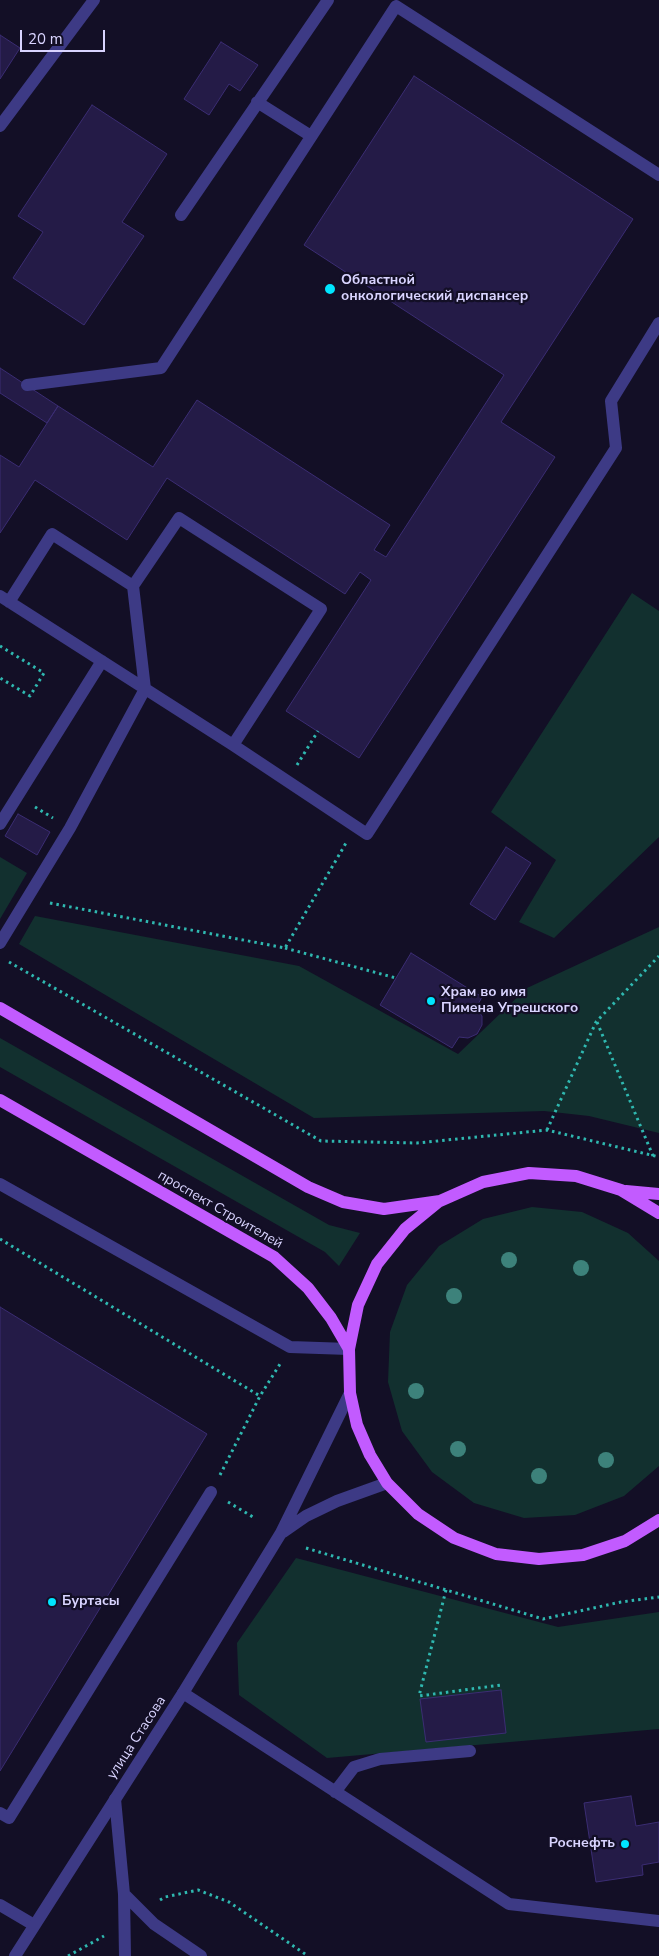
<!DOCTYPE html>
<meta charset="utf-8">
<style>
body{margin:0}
#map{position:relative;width:659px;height:1956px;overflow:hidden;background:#130f26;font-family:"Nunito Sans",sans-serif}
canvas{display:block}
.scale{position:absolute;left:20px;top:30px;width:85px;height:22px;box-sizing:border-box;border:2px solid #d9d4ff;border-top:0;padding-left:6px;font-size:15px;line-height:18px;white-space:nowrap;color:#d9d4ff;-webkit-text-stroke:4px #130f26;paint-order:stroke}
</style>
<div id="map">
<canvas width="659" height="1956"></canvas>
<div class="scale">20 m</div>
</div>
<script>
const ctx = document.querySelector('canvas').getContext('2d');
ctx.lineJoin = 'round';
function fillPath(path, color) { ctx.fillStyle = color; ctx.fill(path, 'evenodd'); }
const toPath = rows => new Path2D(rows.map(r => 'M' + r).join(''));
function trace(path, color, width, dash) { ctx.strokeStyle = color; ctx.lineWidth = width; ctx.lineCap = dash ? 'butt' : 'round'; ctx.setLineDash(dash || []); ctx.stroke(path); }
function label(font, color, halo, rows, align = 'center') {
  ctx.font = font + ' "Nunito Sans",sans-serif'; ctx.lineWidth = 4.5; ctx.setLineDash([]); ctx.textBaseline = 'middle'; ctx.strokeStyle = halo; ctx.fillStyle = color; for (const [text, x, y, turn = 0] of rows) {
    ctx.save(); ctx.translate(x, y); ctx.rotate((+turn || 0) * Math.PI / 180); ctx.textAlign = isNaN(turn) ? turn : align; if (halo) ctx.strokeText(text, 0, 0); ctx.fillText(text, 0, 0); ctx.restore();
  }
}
fillPath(toPath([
 [632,593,659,611,659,837,554,938,519,922,556,860,491,812],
 [0,857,27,873,0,919],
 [35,916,299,966,458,1054,527,988,659,927,659,1133,589,1116,544,1111,314,1118,19,944],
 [0,1038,329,1225,360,1233,339,1266,325,1252,0,1067],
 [532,1207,582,1212,628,1233,659,1261,659,1466,624,1496,575,1515,524,1518,474,1503,432,1472,402,1431,388,1382,390,1332,407,1285,439,1246,483,1219],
 [296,1558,558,1627,659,1612,659,1729,327,1758,239,1695,237,1643]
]), '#12302f');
const building = toPath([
 [0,35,20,48,0,79,0,35],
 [221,42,258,65,240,91,229,84,209,115,184,99,221,42],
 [414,76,633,219,501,422,555,457,359,758,286,711,371,580,360,572,345,594,167,478,127,540,35,480,0,533,0,455,19,467,58,406,153,467,197,400,390,525,374,550,386,557,504,375,304,245,414,76],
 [92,105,167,154,122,222,144,236,84,325,13,278,43,232,18,216,92,105],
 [0,368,58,406,47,423,0,393,0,368],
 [18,814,50,832,37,855,5,836,18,814],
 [506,847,531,863,495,920,470,904,506,847],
 [411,953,482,997,476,1008,482,1016,482,1025,477,1034,468,1038,459,1037,452,1048,380,1005,411,953],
 [0,1307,207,1434,0,1771,0,1307],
 [501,1690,506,1733,426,1742,420,1699,501,1690],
 [631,1796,636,1826,659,1822,659,1862,642,1865,643,1875,596,1882,584,1803,631,1796]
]);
fillPath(building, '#241b47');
trace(building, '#3b2d73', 1);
trace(toPath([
 [0,646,44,673,30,696,0,678],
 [297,765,318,731],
 [35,807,53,818],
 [50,903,285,948,346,843],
 [285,948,396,978],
 [9,962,321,1141,417,1143,547,1130,659,1157],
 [597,1022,653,1156],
 [547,1130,596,1022,659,956],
 [0,1239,260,1396],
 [220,1475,260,1396,280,1364],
 [228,1502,253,1517],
 [306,1548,543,1619,621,1602,659,1597],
 [446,1590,419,1696,501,1685],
 [160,1900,165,1897,198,1890,229,1902,308,1956],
 [68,1956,104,1936]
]), '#2fb8b0', 3, [2.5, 4]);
trace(toPath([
 [257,102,311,136],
 [0,126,94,0],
 [181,215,328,0],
 [27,385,161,368,396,6,659,175],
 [133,586,179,518,321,609,233,745],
 [0,596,233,745,367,834,616,448,611,401,659,323],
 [0,824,102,661],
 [0,943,70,828,145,689,133,586,52,534,9,602],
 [0,1184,290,1347,349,1349],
 [183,1693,509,1904,659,1921],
 [335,1792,354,1767,380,1759,470,1751],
 [115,1799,124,1894,125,1956],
 [0,1813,9,1818,211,1492],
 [124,1894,154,1924,201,1956],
 [0,1905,34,1925]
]), '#3d3a85', 12);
trace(toPath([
 [283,1532,306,1516,337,1501,387,1483],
 [15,1956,183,1693,281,1533,350,1393]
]), '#3d3a85', 12);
trace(toPath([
 [0,1008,308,1187,343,1202,384,1209,440,1201,483,1182,529,1173,576,1176,621,1190,659,1213],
 [0,1100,274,1257,308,1288,331,1318,349,1349,350,1393,357,1425,370,1455,387,1483,418,1514,454,1538,496,1554,539,1559,583,1555,625,1541,659,1520],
 [626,1191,659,1194],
 [349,1349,358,1305,377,1264,405,1229,438,1202]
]), '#c25bff', 12);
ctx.fillStyle = '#3d827b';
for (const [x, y] of [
 [509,1260],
 [581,1268],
 [454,1296],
 [416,1391],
 [458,1449],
 [606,1460],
 [539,1476]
]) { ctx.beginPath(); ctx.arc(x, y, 8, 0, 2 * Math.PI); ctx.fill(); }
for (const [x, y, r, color] of [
 [330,289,6,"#00e5ff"],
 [431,1001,5,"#00e5ff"],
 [52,1602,5,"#00e5ff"],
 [625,1844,5,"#00e5ff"]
]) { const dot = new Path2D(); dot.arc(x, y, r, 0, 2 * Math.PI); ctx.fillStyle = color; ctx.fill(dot); trace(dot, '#130f26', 2); }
label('bold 14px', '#d9d4ff', '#130f26', [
 ["Областной",341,281],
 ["онкологический диспансер",341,297],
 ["Храм во имя",441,993],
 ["Пимена Угрешского",441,1009],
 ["Буртасы",62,1602],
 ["Роснефть",615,1844,"right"]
], 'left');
label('14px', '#d9d4ff', '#130f26', [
 ["проспект Строителей",220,1210,30],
 ["улица Стасова",137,1738,-57]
]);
</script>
